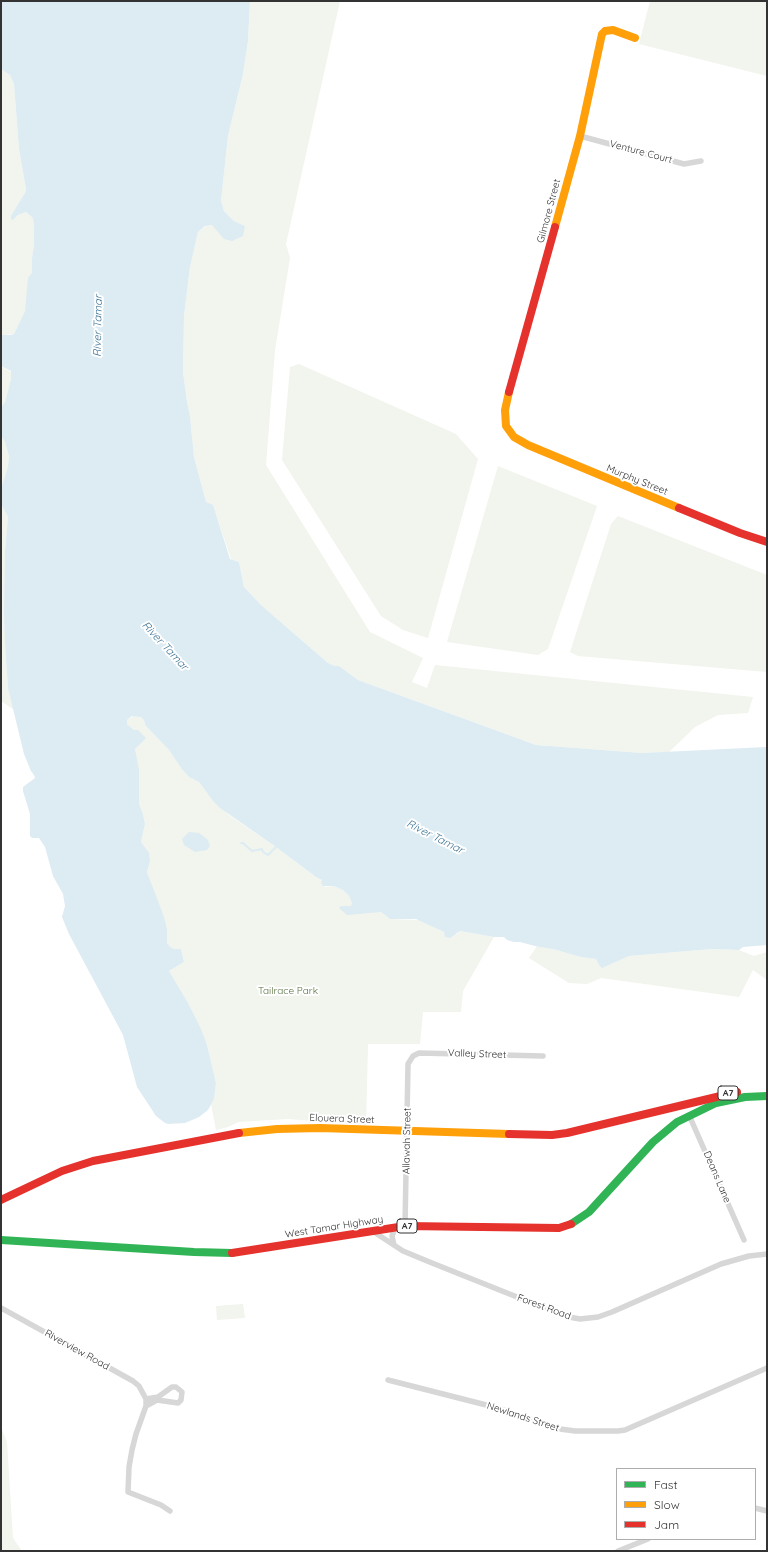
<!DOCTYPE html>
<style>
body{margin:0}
#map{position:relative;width:768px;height:1552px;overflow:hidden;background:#fff;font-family:Quicksand,sans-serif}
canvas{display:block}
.frame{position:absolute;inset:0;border:2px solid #333;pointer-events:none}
.legend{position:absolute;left:616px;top:1468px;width:140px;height:72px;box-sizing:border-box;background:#fff;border:1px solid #adadad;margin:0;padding:5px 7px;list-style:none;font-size:12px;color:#333}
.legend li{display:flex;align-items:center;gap:8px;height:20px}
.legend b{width:20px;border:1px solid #adadad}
</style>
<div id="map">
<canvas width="768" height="1552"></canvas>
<div class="frame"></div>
<ul class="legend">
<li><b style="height:5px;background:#30b455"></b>Fast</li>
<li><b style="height:5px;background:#ff9f0a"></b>Slow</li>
<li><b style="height:5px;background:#e5322d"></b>Jam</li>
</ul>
</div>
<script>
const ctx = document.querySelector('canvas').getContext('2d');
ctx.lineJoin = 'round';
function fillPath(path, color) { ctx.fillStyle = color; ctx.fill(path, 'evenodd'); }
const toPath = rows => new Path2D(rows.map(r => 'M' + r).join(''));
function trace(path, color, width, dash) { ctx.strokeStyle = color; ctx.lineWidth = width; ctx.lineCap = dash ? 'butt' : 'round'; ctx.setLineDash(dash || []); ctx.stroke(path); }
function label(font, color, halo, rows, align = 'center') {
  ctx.font = font + ' Quicksand,sans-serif'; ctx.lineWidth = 4; ctx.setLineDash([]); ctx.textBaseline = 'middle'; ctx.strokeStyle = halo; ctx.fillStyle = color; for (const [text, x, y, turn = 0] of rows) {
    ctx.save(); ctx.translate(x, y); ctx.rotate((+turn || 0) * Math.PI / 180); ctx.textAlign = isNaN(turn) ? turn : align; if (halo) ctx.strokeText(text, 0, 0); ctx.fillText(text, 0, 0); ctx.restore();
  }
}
fillPath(toPath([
 [250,1,340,1,286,244,290,258,275,350,266,465,370,632,423,658,412,682,427,688,435,665,753,697,748,713,718,715,695,727,669,752,642,753,536,745,358,680,339,666,335,666,328,663,261,605,244,587,239,562,231,559,213,506,206,502,194,457,190,416,187,402,183,372,184,316,190,267,198,232,206,226,212,225,245,226,234,221,224,211,221,201,228,136,243,74,248,41],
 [650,1,767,1,767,76,639,44],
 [1,69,10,75,14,84,19,149,26,189,25,193,13,220,18,215,26,212,33,218,34,229,34,245,32,258,32,273,25,311,14,334,5,335,1,335],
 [299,364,456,434,478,459,428,638,403,630,381,616,282,460,290,367],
 [1,366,11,372,11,379,5,402,1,407],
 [1,436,5,442,9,456,8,466,1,489],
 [498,466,597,506,548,649,538,655,447,642],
 [1,504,8,517,5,551,5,645,8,688,14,710,1,701],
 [618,516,767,575,767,672,578,656,570,652,611,524],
 [135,715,142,717,144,720,145,725,169,750,189,777,199,782,213,801,229,815,276,847,316,877,322,880,325,887,334,886,343,890,349,896,352,903,351,906,341,906,369,912,381,912,390,919,419,920,444,932,457,934,460,931,494,937,463,991,461,1012,423,1012,420,1044,368,1044,366,1125,288,1119,238,1122,228,1127,216,1130,211,1104,214,1099,216,1083,207,1045,187,1001,169,971,184,962,181,949,174,949,169,947,167,943,167,929,147,872,150,862,146,849,141,842,145,824,143,814,139,804,139,777,135,749,138,746,134,730,127,724,127,720],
 [537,946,567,952,581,957,596,959,599,965,610,964,629,956,712,949,739,950,754,956,767,952,767,980,753,970,739,997,601,978,587,984,569,983,529,958],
 [243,1304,245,1318,217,1320,216,1306],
 [1,1427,7,1442,13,1538,22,1551,1,1551]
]), '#f1f5ed');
fillPath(toPath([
 [1,1,250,1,248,41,243,74,228,136,221,201,224,211,234,221,245,226,243,236,232,241,224,239,212,225,205,226,198,232,190,267,184,316,183,372,187,402,190,416,194,457,206,502,213,505,230,559,239,562,244,587,261,605,328,663,335,666,339,666,358,680,536,745,642,753,767,747,767,945,743,947,739,950,712,949,629,956,602,968,599,965,596,959,581,957,557,950,535,946,520,942,514,942,507,940,504,937,494,937,460,931,450,938,445,937,444,932,416,919,390,919,381,912,347,915,339,908,341,906,351,906,352,903,349,896,343,890,334,886,323,886,321,883,322,880,316,877,276,847,220,808,213,801,199,782,189,777,182,769,169,750,145,725,144,720,141,717,132,716,127,720,127,724,134,730,138,730,146,738,135,749,139,770,139,804,143,814,145,824,141,842,149,853,150,862,147,872,164,917,167,929,167,943,170,947,174,949,181,949,184,962,169,971,187,1001,201,1029,207,1045,216,1083,214,1099,208,1110,199,1117,185,1123,168,1124,165,1123,156,1116,137,1087,123,1035,69,934,62,917,65,906,63,894,53,876,45,847,39,838,32,838,30,836,30,814,23,791,23,787,35,778,34,775,31,771,24,754,8,688,5,645,4,613,5,551,8,517,1,504,1,489,8,466,9,456,5,442,1,436,1,407,5,402,11,379,11,371,1,366,1,335,11,335,14,334,25,311,28,278,32,273,32,258,34,245,34,229,33,218,26,212,18,215,13,220,11,219,11,216,25,193,26,189,19,149,14,84,10,75,1,69],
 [189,832,199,833,208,840,210,846,207,850,195,852,184,845,182,839]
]), '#ddebf3');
trace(toPath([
 [241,843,243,843,252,851,262,849,263,852,268,855,276,847]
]), '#ddebf3', 2);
trace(toPath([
 [580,136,684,164,701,161],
 [689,1115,744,1240],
 [405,1226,408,1064,413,1056,419,1053,543,1056],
 [374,1232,403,1251,432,1263,512,1295,569,1317,580,1319,598,1317,612,1312,721,1264,749,1256,767,1254],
 [394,1245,392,1236,395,1228],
 [1,1308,133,1381,139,1386,146,1399,146,1406,136,1434,132,1450,129,1467,128,1492,161,1505,170,1511],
 [388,1380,498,1408,560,1429,575,1431,618,1431,625,1430,767,1368],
 [146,1406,157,1400,178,1403,181,1400,182,1392,176,1387,172,1387,158,1397,146,1399],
 [755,1508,767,1511],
 [618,1551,648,1539]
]), '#d7d7d7', 5.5);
trace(toPath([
 [571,1224,589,1212,653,1142,677,1122,716,1103,745,1097,767,1096],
 [1,1240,194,1252,232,1253]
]), '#30b455', 8);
trace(toPath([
 [555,227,580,136,602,34,605,31,613,30,635,38],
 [509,392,505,410,506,426,514,437,528,445,679,508],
 [239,1133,277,1129,320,1128,509,1134]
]), '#ff9f0a', 8);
trace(toPath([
 [509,392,555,227],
 [679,508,740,533,767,542],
 [509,1134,552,1135,567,1133,737,1092],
 [1,1200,62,1171,93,1161,239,1133],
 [232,1253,405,1226,559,1228,571,1224]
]), '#e5322d', 8);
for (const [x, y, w] of [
 [728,1093,20],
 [407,1226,20]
]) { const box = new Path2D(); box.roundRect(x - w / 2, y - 7, w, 14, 3); ctx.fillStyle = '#fff'; ctx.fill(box); trace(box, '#333', 1); }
label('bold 9px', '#333', null, [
 ["A7",728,1093],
 ["A7",407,1226]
]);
label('10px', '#333', '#fff', [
 ["Venture Court",641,152,15],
 ["Gilmore Street",549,211,-75],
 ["Murphy Street",637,480,22],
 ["Valley Street",477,1054,2],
 ["Elouera Street",342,1119,2],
 ["Allawah Street",407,1141,-89],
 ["Deans Lane",717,1177,67],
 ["West Tamar Highway",334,1227,-9],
 ["Forest Road",544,1307,20],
 ["Riverview Road",77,1350,29],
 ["Newlands Street",523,1417,18]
]);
label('10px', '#56703f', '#fff', [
 ["Tailrace Park",288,991]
]);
label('italic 11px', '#3f7597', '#fff', [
 ["River Tamar",98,326,-89],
 ["River Tamar",165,646,47],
 ["River Tamar",435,837,27]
]);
</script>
